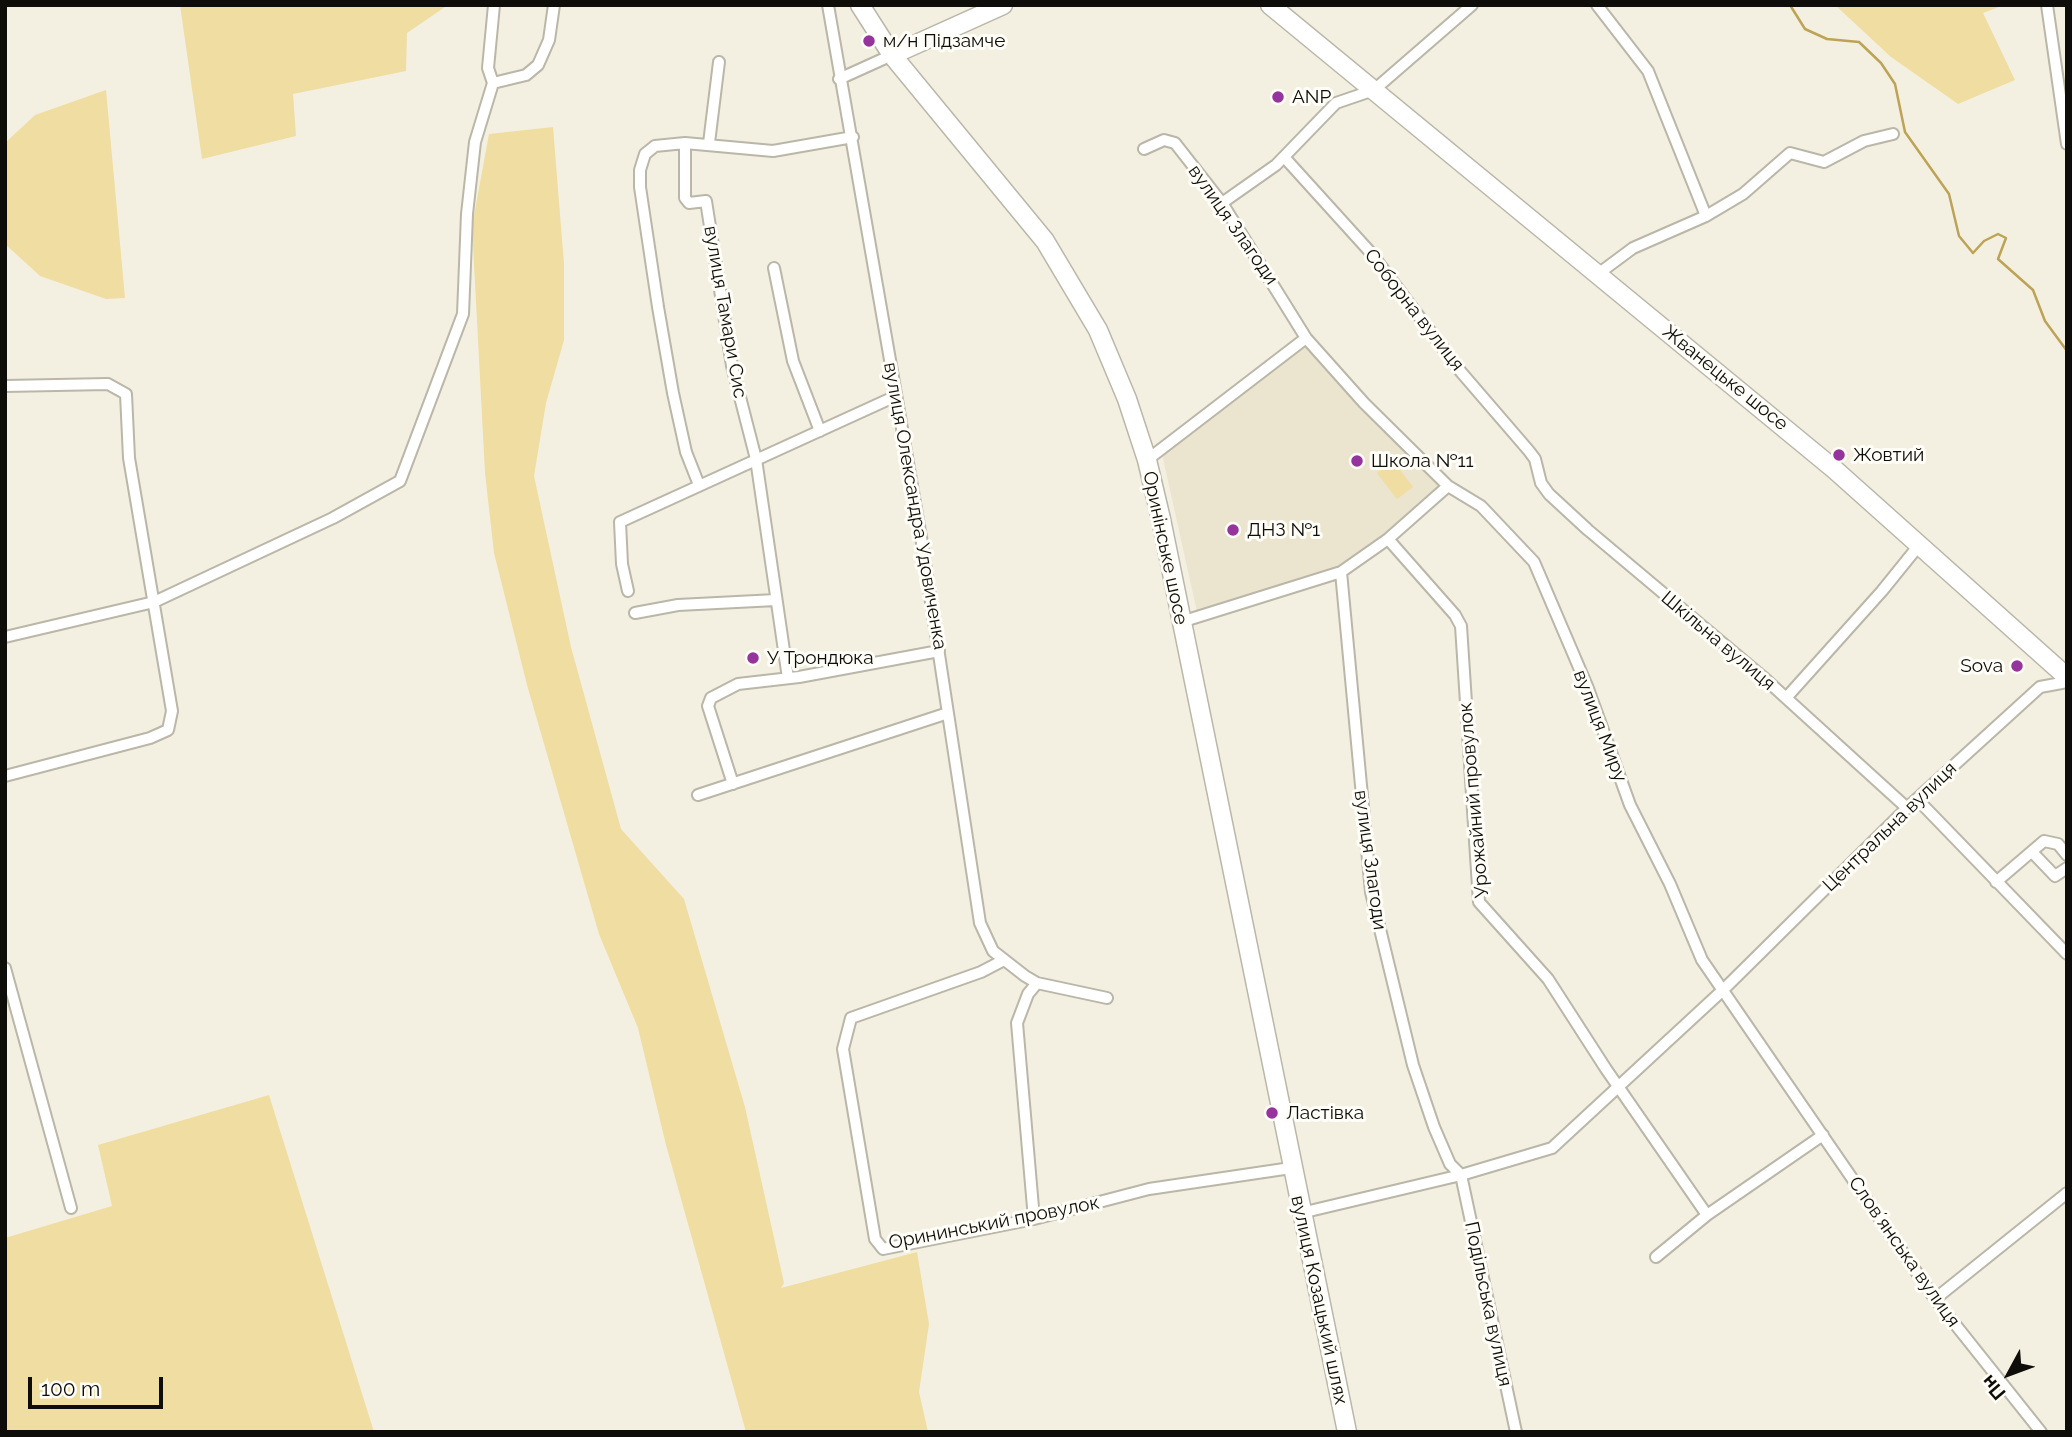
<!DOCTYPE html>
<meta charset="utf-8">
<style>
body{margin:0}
#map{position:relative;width:2072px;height:1437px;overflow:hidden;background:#f4f0e1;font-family:Raleway,sans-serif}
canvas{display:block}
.frame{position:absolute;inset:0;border:7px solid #0f0d09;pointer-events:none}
.north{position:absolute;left:1974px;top:1339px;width:70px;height:70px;-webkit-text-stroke:5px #fffdf7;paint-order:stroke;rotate:229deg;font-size:19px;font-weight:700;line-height:28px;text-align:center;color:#0f0d09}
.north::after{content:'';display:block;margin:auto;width:24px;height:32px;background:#0f0d09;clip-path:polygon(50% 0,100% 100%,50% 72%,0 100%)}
.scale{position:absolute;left:28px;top:1377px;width:135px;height:32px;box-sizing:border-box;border:4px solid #0f0d09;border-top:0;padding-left:9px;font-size:21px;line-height:24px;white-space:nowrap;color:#0f0d09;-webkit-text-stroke:5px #fffdf7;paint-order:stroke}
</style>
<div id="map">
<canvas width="2072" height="1437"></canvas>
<div class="frame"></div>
<div class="north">Пн</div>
<div class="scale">100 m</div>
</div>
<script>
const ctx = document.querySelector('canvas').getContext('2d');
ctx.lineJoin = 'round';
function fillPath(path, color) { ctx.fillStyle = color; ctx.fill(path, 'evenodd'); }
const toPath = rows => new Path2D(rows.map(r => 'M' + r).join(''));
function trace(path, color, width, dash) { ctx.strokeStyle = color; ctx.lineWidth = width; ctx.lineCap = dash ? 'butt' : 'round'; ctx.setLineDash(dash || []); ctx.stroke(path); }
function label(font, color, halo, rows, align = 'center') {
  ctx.font = font + ' Raleway,sans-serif'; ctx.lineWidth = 6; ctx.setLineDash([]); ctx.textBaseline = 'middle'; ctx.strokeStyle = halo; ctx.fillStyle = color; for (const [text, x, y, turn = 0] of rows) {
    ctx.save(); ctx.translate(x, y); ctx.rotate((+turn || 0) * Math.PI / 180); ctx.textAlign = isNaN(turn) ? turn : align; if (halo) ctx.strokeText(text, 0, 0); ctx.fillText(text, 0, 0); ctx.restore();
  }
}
fillPath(toPath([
 [1308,343,1441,485,1385,535,1339,567,1197,612,1162,454]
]), '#ebe4ce');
fillPath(toPath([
 [180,5,448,5,407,33,406,71,293,94,296,136,202,159],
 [1835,5,2004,5,1983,13,2015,80,1958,104,1891,57],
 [106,90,125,298,106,299,40,276,5,244,5,143,35,115],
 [553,127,564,264,564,340,546,403,534,476,571,647,621,829,684,899,745,1107,784,1283,781,1288,917,1252,929,1324,919,1392,928,1432,746,1432,666,1145,638,1028,599,934,527,685,494,553,485,473,472,226,489,134],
 [1393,461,1413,487,1397,499,1377,473],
 [269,1095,374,1432,5,1432,5,1238,112,1206,98,1145]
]), '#f0dda1');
trace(toPath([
 [1790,5,1805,29,1827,39,1859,42,1881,63,1895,84,1905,132,1949,194,1959,236,1973,253,1984,241,1998,234,2006,238,1998,259,2033,290,2045,321,2067,351]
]), '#bca355', 2.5);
const street = toPath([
 [828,5,922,543,980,923,993,951,1025,976,1037,983,1107,998],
 [1597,5,1648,71,1706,216],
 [2047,5,2067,144],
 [839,79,892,55],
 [493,83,526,75,538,65,549,40,554,5],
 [685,143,685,198,689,203,706,201,732,366,756,459,788,678],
 [709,143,719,62],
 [1144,149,1164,140,1175,143,1222,203,1306,338,1364,403,1448,486,1481,506,1534,562,1587,686,1630,805,1670,884,1702,960,1935,1299,2041,1432],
 [1284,157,1371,253,1461,372,1529,451,1535,459,1541,483,1549,494,1588,530,1763,677,1907,808],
 [1222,203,1276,165,1336,103,1374,90,1472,5],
 [774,268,793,361,820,431],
 [1598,274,1633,248,1706,216,1743,194,1790,153,1824,162,1864,141,1893,134],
 [5,386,108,384,126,394,129,458,172,711,168,730,150,738,5,776],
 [1147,460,1306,338],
 [699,485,686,452,673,393,658,307,640,187,640,170,645,154,655,146,685,143,773,151,853,137],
 [1388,539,1455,615,1461,626,1479,902,1548,979,1606,1069,1707,1215],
 [1341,572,1371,892,1413,1065,1434,1127,1450,1164,1461,1175,1516,1432],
 [628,591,622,564,620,522,896,396],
 [635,613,678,605,776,600],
 [1181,622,1341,572,1388,539,1448,486],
 [5,637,154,602,333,518,400,481,463,314,467,214,475,142,493,83,488,68,494,5],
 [1786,698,1882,591,1920,544],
 [733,784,708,706,711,698,738,684,799,677,939,651],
 [698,795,948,713],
 [1917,799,2067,954],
 [2032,852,2055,876,2067,868],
 [1996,882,2044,841,2058,844,2067,855],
 [1004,960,981,972,851,1018,843,1049,875,1239,883,1249,1034,1219,1149,1189,1291,1168],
 [5,968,71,1208],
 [1301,1213,1461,1175,1552,1148,1723,990,1907,808,2040,687,2067,682],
 [1034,1219,1017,1023,1028,994,1037,983],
 [1656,1257,1707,1215,1823,1135],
 [1935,1299,2067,1193]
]);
const primary = toPath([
 [860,5,892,55,1045,241,1098,330,1127,399,1147,460,1161,519,1347,1432],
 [1270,5,1834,469,2067,677],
 [892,55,1003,5]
]);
trace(street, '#bab6a8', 14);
trace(primary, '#bab6a8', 21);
trace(street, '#fff', 10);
trace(primary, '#fff', 18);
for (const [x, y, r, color] of [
 [869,41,7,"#95349c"],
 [1278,97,7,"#95349c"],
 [1839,455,7,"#95349c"],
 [1357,461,7,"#95349c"],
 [1233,530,7,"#95349c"],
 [753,658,7,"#95349c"],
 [2017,666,7,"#95349c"],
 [1272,1113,7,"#95349c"]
]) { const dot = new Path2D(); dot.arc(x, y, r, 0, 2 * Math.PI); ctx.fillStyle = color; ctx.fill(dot); trace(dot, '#fffdf7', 2.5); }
label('19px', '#0f0d09', '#fffdf7', [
 ["м/н Підзамче",883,41],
 ["ANP",1292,97],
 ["Жовтий",1853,455],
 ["Школа №11",1371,461],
 ["ДНЗ №1",1247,530],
 ["У Трондюка",767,658],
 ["Sova",2003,666,"right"],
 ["Ластівка",1286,1113]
], 'left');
label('19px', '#0f0d09', '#fffdf7', [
 ["вулиця Злагоди",1233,225,55],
 ["Соборна вулиця",1414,310,52],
 ["вулиця Тамари Сис",725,312,80],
 ["Жванецьке шосе",1725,378,39],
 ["вулиця Олександра Удовиченка",915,506,80],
 ["Оринінське шосе",1165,548,78],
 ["Шкільна вулиця",1718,641,40],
 ["вулиця Миру",1600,726,69],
 ["Урожайний провулок",1474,800,-95],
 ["Центральна вулиця",1890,827,-44],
 ["вулиця Злагоди",1370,860,82],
 ["Орининський провулок",994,1223,-11],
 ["Словʼянська вулиця",1904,1252,55],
 ["вулиця Козацький шлях",1319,1300,78],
 ["Подільська вулиця",1488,1304,78]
]);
</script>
